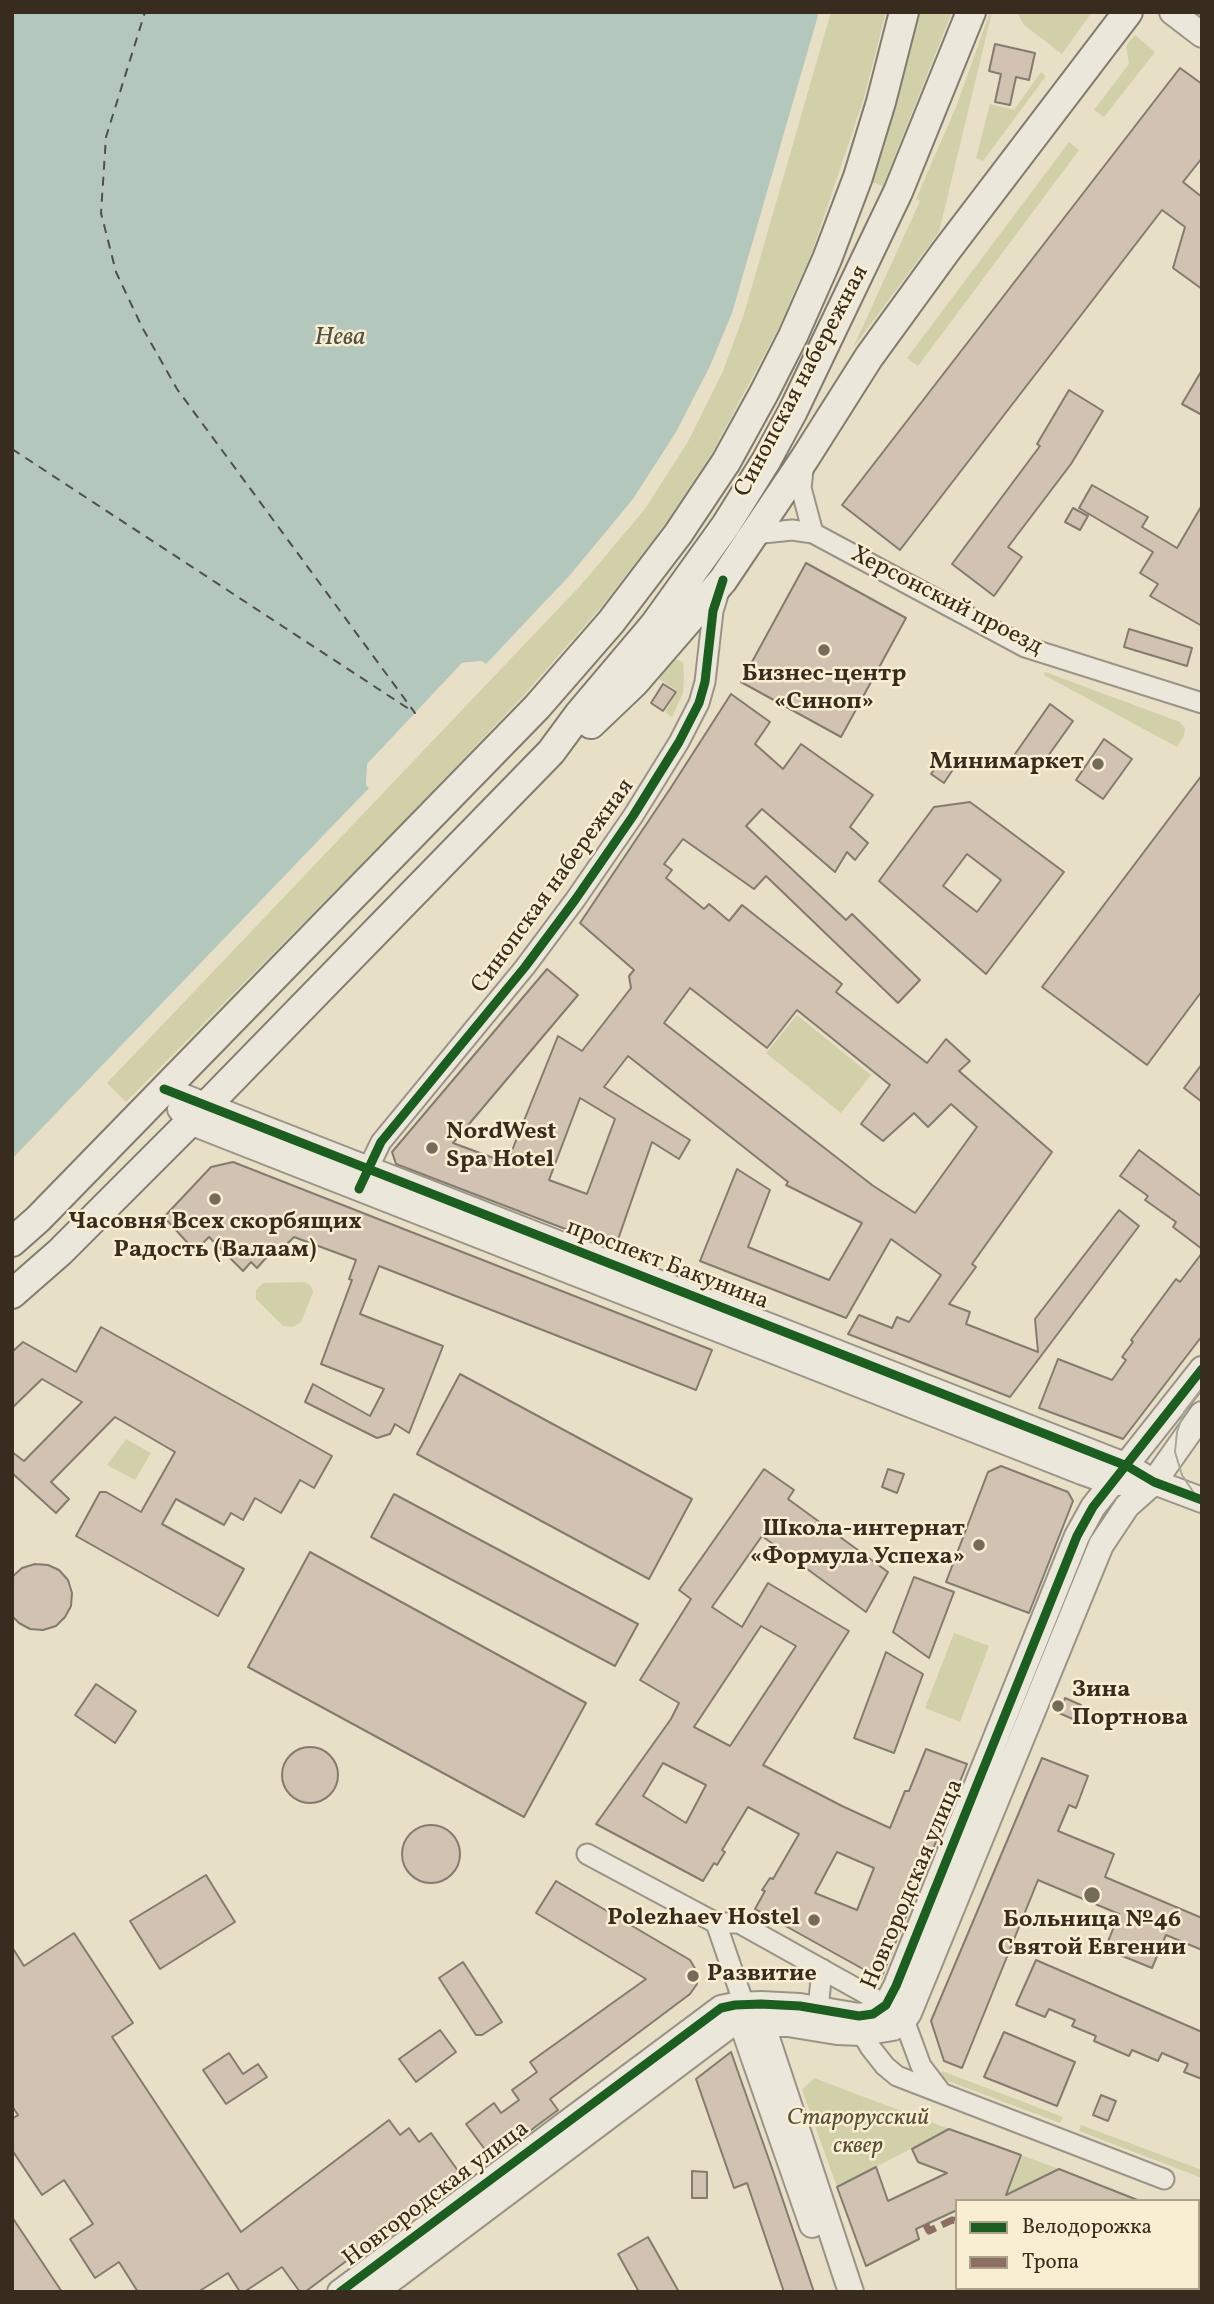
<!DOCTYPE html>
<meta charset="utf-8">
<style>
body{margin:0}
#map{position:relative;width:1214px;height:2304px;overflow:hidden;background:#e8dfc7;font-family:Vollkorn,serif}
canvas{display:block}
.frame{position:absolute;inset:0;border:14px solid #372c1e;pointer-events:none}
.legend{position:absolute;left:955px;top:2199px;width:245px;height:91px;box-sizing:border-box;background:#f9eed2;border:2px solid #aba08a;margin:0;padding:9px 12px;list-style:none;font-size:21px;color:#372c1e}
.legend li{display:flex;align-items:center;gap:14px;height:35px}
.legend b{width:35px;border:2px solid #aba08a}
</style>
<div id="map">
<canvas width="1214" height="2304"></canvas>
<div class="frame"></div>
<ul class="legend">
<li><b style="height:9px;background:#1b5e20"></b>Велодорожка</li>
<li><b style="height:9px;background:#8d6e63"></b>Тропа</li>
</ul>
</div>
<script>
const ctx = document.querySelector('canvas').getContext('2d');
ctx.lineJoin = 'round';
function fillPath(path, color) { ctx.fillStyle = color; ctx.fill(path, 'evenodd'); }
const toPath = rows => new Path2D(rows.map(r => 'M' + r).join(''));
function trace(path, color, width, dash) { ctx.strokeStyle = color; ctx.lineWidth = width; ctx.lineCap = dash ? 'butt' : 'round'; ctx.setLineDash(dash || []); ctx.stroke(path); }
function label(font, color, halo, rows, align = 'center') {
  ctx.font = font + ' Vollkorn,serif'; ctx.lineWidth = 5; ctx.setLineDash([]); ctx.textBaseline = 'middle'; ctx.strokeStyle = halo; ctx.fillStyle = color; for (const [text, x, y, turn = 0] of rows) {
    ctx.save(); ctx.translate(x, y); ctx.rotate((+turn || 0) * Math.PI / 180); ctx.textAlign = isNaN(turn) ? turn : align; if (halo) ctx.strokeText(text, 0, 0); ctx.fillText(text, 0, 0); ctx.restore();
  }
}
fillPath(toPath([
 [831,12,886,12,864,98,812,252,778,329,712,453,665,524,602,606,524,695,404,821,126,1102,107,1083,581,585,645,509,689,440,723,371,744,314],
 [919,12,952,12,883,186,872,182],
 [990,12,992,12,939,232,853,348,920,201,916,199,956,107],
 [1017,12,1092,12,1062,54,1024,25],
 [1135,35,1155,52,1104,117,1094,110,1129,64,1126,46],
 [1041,72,1046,76,983,161,976,158,990,104,1014,110],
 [1069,142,1079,150,918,366,907,358],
 [675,659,683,662,684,677,683,693,672,717,665,712,678,691,659,679],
 [1045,672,1180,722,1185,728,1184,736,1177,747,1044,675],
 [797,1015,871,1075,841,1113,766,1053],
 [305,1282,311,1286,313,1292,301,1322,293,1327,283,1326,256,1299,256,1290,263,1283],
 [126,1439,151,1453,135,1480,107,1465],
 [954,1633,989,1646,960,1722,925,1708],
 [942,2071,1063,2117,1060,2123,940,2078],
 [814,2078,949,2129,837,2187,802,2090],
 [1081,2125,1202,2170,1202,2178,1079,2131],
 [1021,2155,1059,2169,1006,2195]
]), '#d1d0a8');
fillPath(toPath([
 [12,12,819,12,732,313,710,366,676,432,633,499,570,575,486,664,481,661,462,663,452,674,368,764,366,785,369,788,12,1159]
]), '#b4c7bc');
fillPath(toPath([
 [482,661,486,664,484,667,481,664,463,667,371,765,371,785,369,788,366,785,367,764,462,663]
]), '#e8dfc7');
trace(toPath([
 [12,449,415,713,177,389,142,327,116,272,101,213,106,137,145,12]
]), '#515044', 2, [9, 7]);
const building = toPath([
 [995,44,1035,53,1029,80,1016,77,1010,105,995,102,1001,74,989,71,995,44],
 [1180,68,1202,84,1202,158,1183,182,1202,197,1202,289,1173,268,1185,227,1162,210,900,550,842,505,1180,68],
 [1202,370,1202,415,1182,404,1202,370],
 [1069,390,1103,411,1071,464,1008,547,1022,557,994,596,952,564,1040,446,1037,444,1069,390],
 [1092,485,1148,517,1142,527,1177,548,1202,505,1202,626,1150,596,1158,584,1140,573,1153,552,1079,508,1092,485],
 [1073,508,1088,516,1080,530,1065,522,1073,508],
 [806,563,906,618,841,737,741,682,806,563],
 [1129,629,1192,648,1187,666,1124,647,1129,629],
 [663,684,676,692,663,711,651,703,663,684],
 [731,694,770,722,755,744,783,769,801,744,873,795,850,827,868,843,855,860,847,852,835,872,762,809,746,826,846,920,852,914,920,980,898,1003,766,876,754,889,683,839,664,864,672,870,666,878,704,909,709,904,729,921,742,905,842,984,836,992,927,1063,946,1039,970,1061,959,1071,1052,1152,972,1264,976,1267,949,1304,970,1312,966,1324,1038,1352,1035,1319,1119,1210,1139,1226,1010,1397,848,1334,859,1315,892,1328,897,1317,909,1322,941,1275,891,1239,846,1318,700,1261,737,1169,770,1190,748,1247,829,1280,862,1223,786,1185,788,1182,628,1056,604,1087,690,1140,679,1159,652,1142,615,1248,396,1164,392,1152,547,969,578,995,453,1143,507,1163,558,1036,582,1051,631,988,629,976,634,970,580,923,670,789,731,694],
 [690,988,767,1048,797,1010,890,1085,861,1124,883,1141,914,1113,928,1127,951,1104,977,1127,915,1213,872,1185,664,1023,690,988],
 [580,1098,615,1119,587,1194,549,1180,580,1098],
 [1050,704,1073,721,1038,770,1015,754,1050,704],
 [1104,739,1132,759,1103,799,1076,780,1104,739],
 [942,759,954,768,944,783,931,774,942,759],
 [1202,775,1202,991,1147,1065,1042,987,1202,775],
 [970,802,1064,872,986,974,879,881,934,807,970,802],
 [967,854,1001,880,977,912,943,886,967,854],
 [1202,1064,1202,1102,1184,1088,1202,1064],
 [1139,1150,1202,1197,1202,1249,1173,1227,1176,1222,1145,1200,1148,1196,1120,1176,1139,1150],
 [233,1162,712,1350,696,1390,379,1266,360,1314,443,1346,409,1433,395,1424,390,1434,377,1438,305,1402,313,1384,370,1416,384,1389,321,1364,352,1280,349,1279,356,1260,294,1237,277,1254,273,1250,257,1268,251,1262,243,1271,209,1237,195,1251,164,1217,211,1167,233,1162],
 [1202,1253,1202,1336,1123,1439,1039,1408,1058,1359,1112,1380,1126,1360,1122,1357,1133,1342,1131,1340,1176,1279,1180,1282,1202,1253],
 [101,1327,332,1456,314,1488,300,1480,281,1513,255,1498,243,1520,231,1513,224,1525,176,1499,162,1524,244,1569,218,1616,76,1536,100,1492,106,1492,141,1512,175,1452,115,1417,51,1482,69,1499,56,1513,12,1473,12,1452,24,1461,82,1402,42,1379,12,1408,12,1352,23,1342,76,1372,101,1327],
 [460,1374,692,1499,649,1579,417,1454,460,1374],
 [1001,1466,1068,1492,1073,1501,1029,1613,946,1582,988,1472,1001,1466],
 [764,1469,794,1490,788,1499,888,1572,866,1612,762,1536,712,1607,742,1627,768,1583,849,1631,763,1765,842,1806,890,1828,905,1791,909,1791,926,1749,967,1764,881,1979,755,1909,765,1891,762,1890,770,1878,773,1879,799,1834,748,1807,722,1850,725,1852,717,1865,714,1863,703,1881,596,1824,671,1719,679,1703,640,1680,691,1599,679,1590,764,1469],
 [761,1626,796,1646,730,1746,694,1727,761,1626],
 [663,1763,706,1785,686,1823,643,1796,663,1763],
 [837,1852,874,1868,857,1910,815,1893,837,1852],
 [888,1469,904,1474,897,1493,882,1487,888,1469],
 [394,1494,638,1624,615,1666,371,1537,394,1494],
 [310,1552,586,1703,524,1817,248,1667,310,1552],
 [35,1564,48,1565,59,1570,68,1580,72,1593,71,1606,65,1617,56,1626,43,1630,30,1629,19,1623,12,1616,12,1577,22,1568,35,1564],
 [914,1577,954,1592,929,1658,893,1632,914,1577],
 [886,1652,923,1674,894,1753,854,1738,886,1652],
 [96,1684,136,1711,115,1743,75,1715,96,1684],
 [1065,1698,1081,1705,1075,1720,1059,1713,1065,1698],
 '282 1775a28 28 0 1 1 56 0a28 28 0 1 1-56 0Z',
 [1042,1758,1088,1776,1076,1808,1069,1805,1058,1831,1114,1854,1105,1877,1202,1918,1202,1950,1166,1935,1152,1968,1105,1949,1119,1914,1038,1880,962,2068,944,2061,931,2021,1042,1758],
 '402 1854a29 29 0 1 1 58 0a29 29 0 1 1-58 0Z',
 [206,1875,235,1922,160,1969,130,1921,206,1875],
 [556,1881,690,1960,697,1972,697,1984,690,1994,550,2099,558,2110,492,2159,466,2124,494,2103,501,2113,519,2100,512,2090,537,2072,530,2062,646,1979,536,1913,556,1881],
 [74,1933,133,2023,112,2037,241,2232,389,2120,400,2135,409,2128,419,2142,431,2133,461,2175,305,2292,300,2292,282,2267,244,2292,240,2292,228,2273,198,2292,138,2292,119,2262,95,2278,70,2239,93,2224,64,2180,42,2195,12,2150,12,2119,18,2115,12,2106,12,1947,24,1966,74,1933],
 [1036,1960,1202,2032,1202,2079,1184,2072,1188,2064,1162,2053,1158,2061,1132,2050,1129,2056,1094,2041,1096,2036,1072,2026,1075,2020,1049,2009,1045,2017,1016,2005,1036,1960],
 [463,1962,502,2022,482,2035,476,2035,439,1978,463,1962],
 [440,2030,456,2052,416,2082,399,2059,440,2030],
 [1004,2032,1075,2062,1057,2106,984,2077,1004,2032],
 [731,2052,773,2171,814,2292,784,2292,747,2183,734,2188,696,2079,731,2052],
 [229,2053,243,2074,258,2064,267,2077,226,2104,203,2070,229,2053],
 [1101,2095,1116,2101,1108,2121,1093,2115,1101,2095],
 [949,2129,1021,2155,1006,2195,1059,2169,1140,2201,957,2201,957,2210,916,2229,919,2239,866,2266,837,2187,876,2167,888,2201,947,2173,918,2162,912,2149,949,2129],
 [692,2171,707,2172,707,2198,692,2198,692,2171],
 [12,2217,62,2292,12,2292,12,2217],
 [648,2237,679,2292,639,2292,618,2254,648,2237]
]);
fillPath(building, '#d2c2b2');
trace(building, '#827c6e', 2);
const minor = toPath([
 [804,462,801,488,813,533],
 [754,534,792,530,813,533,1025,647,1202,703],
 [362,1181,381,1142,525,967,575,900,633,816,679,742,699,703,705,682,713,611,720,588],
 [587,1854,716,1923,739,1923,886,2005,904,2020,921,2066,940,2091],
 [716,1923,744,2004],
 [817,2020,822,1969],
 [860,2021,862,2033,870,2047,885,2066,897,2076,1164,2179]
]);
const tertiary = toPath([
 [1172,12,1202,35],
 [164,1089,1127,1466,1154,1482,1202,1500],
 [180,1109,190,1122,1082,1472,1113,1483,1126,1483],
 [743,2011,742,2024,812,2225],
 [753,2013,762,2023,851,2292],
 [340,2292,721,2008,735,2005,761,2004,800,2006,859,2016,873,2014,886,2005,896,1986,1077,1536,1093,1507,1202,1369],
 [375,2292,729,2026,742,2024,788,2024,837,2032,862,2033,893,2028,904,2020,909,2013,1101,1545,1127,1506,1154,1482,1202,1414]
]);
const secondary = toPath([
 [591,724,634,683,723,580,805,458,869,357,946,251,1128,12],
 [12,1242,38,1219,537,707,611,622,678,534,726,462,764,393,793,336,827,259,858,177,881,102,904,12],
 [12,1294,60,1252,206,1106,551,752,579,714,655,624,726,525,766,461,793,411,898,192,971,12]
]);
trace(minor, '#9b9486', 23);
trace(tertiary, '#9b9486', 28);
trace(secondary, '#827c6e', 32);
trace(minor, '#ebe7db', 19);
trace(tertiary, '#ebe7db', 24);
trace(secondary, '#ebe7db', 28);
trace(toPath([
 [1196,12,1202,16],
 [1202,1388,1184,1412,1177,1432,1175,1452,1182,1475,1202,1505]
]), '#aba69c', 2);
trace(toPath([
 [926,2225,929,2231,952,2220,957,2221]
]), '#8d6e63', 7, [14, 7]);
trace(toPath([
 [164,1089,1127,1466,1154,1482,1202,1500],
 [359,1189,381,1142,525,967,575,900,633,816,679,742,699,703,705,682,713,611,723,580],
 [340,2292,721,2008,735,2005,761,2004,800,2006,859,2016,873,2014,886,2005,896,1986,1077,1536,1093,1507,1202,1369]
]), '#1b5e20', 9);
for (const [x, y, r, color] of [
 [824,650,7,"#756b59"],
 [1098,764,7,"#756b59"],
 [432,1148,7,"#756b59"],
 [215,1199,7,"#756b59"],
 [979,1545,7,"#756b59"],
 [1058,1706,7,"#756b59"],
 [1092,1895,9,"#756b59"],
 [814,1920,7,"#756b59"],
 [693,1976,7,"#756b59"]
]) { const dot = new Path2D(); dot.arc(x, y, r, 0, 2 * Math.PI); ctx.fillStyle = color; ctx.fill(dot); trace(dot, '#f9eed2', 2.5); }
label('24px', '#372c1e', '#f9eed2', [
 ["Синопская набережная",803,382,-62],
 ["Херсонский проезд",946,602,27],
 ["Синопская набережная",554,887,-54],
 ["проспект Бакунина",667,1266,21],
 ["Новгородская улица",914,1885,-67],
 ["Новгородская улица",437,2195,-37]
]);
label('bold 24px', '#372c1e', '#f9eed2', [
 ["Бизнес-центр",824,676],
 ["«Синоп»",824,704],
 ["Минимаркет",1084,764,"right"],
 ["NordWest",446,1134,"left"],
 ["Spa Hotel",446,1162,"left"],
 ["Часовня Всех скорбящих",215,1224],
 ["Радость (Валаам)",215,1252],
 ["Школа-интернат",965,1531,"right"],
 ["«Формула Успеха»",965,1559,"right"],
 ["Зина",1072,1692,"left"],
 ["Портнова",1072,1720,"left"],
 ["Polezhaev Hostel",800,1920,"right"],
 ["Больница №46",1092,1922],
 ["Святой Евгении",1092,1950],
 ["Развитие",707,1976,"left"]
]);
label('italic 24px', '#59523a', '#f9eed2', [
 ["Старорусский",858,2120],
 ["сквер",858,2148]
]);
label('italic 26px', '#515044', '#f9eed2', [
 ["Нева",340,339]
]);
</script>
